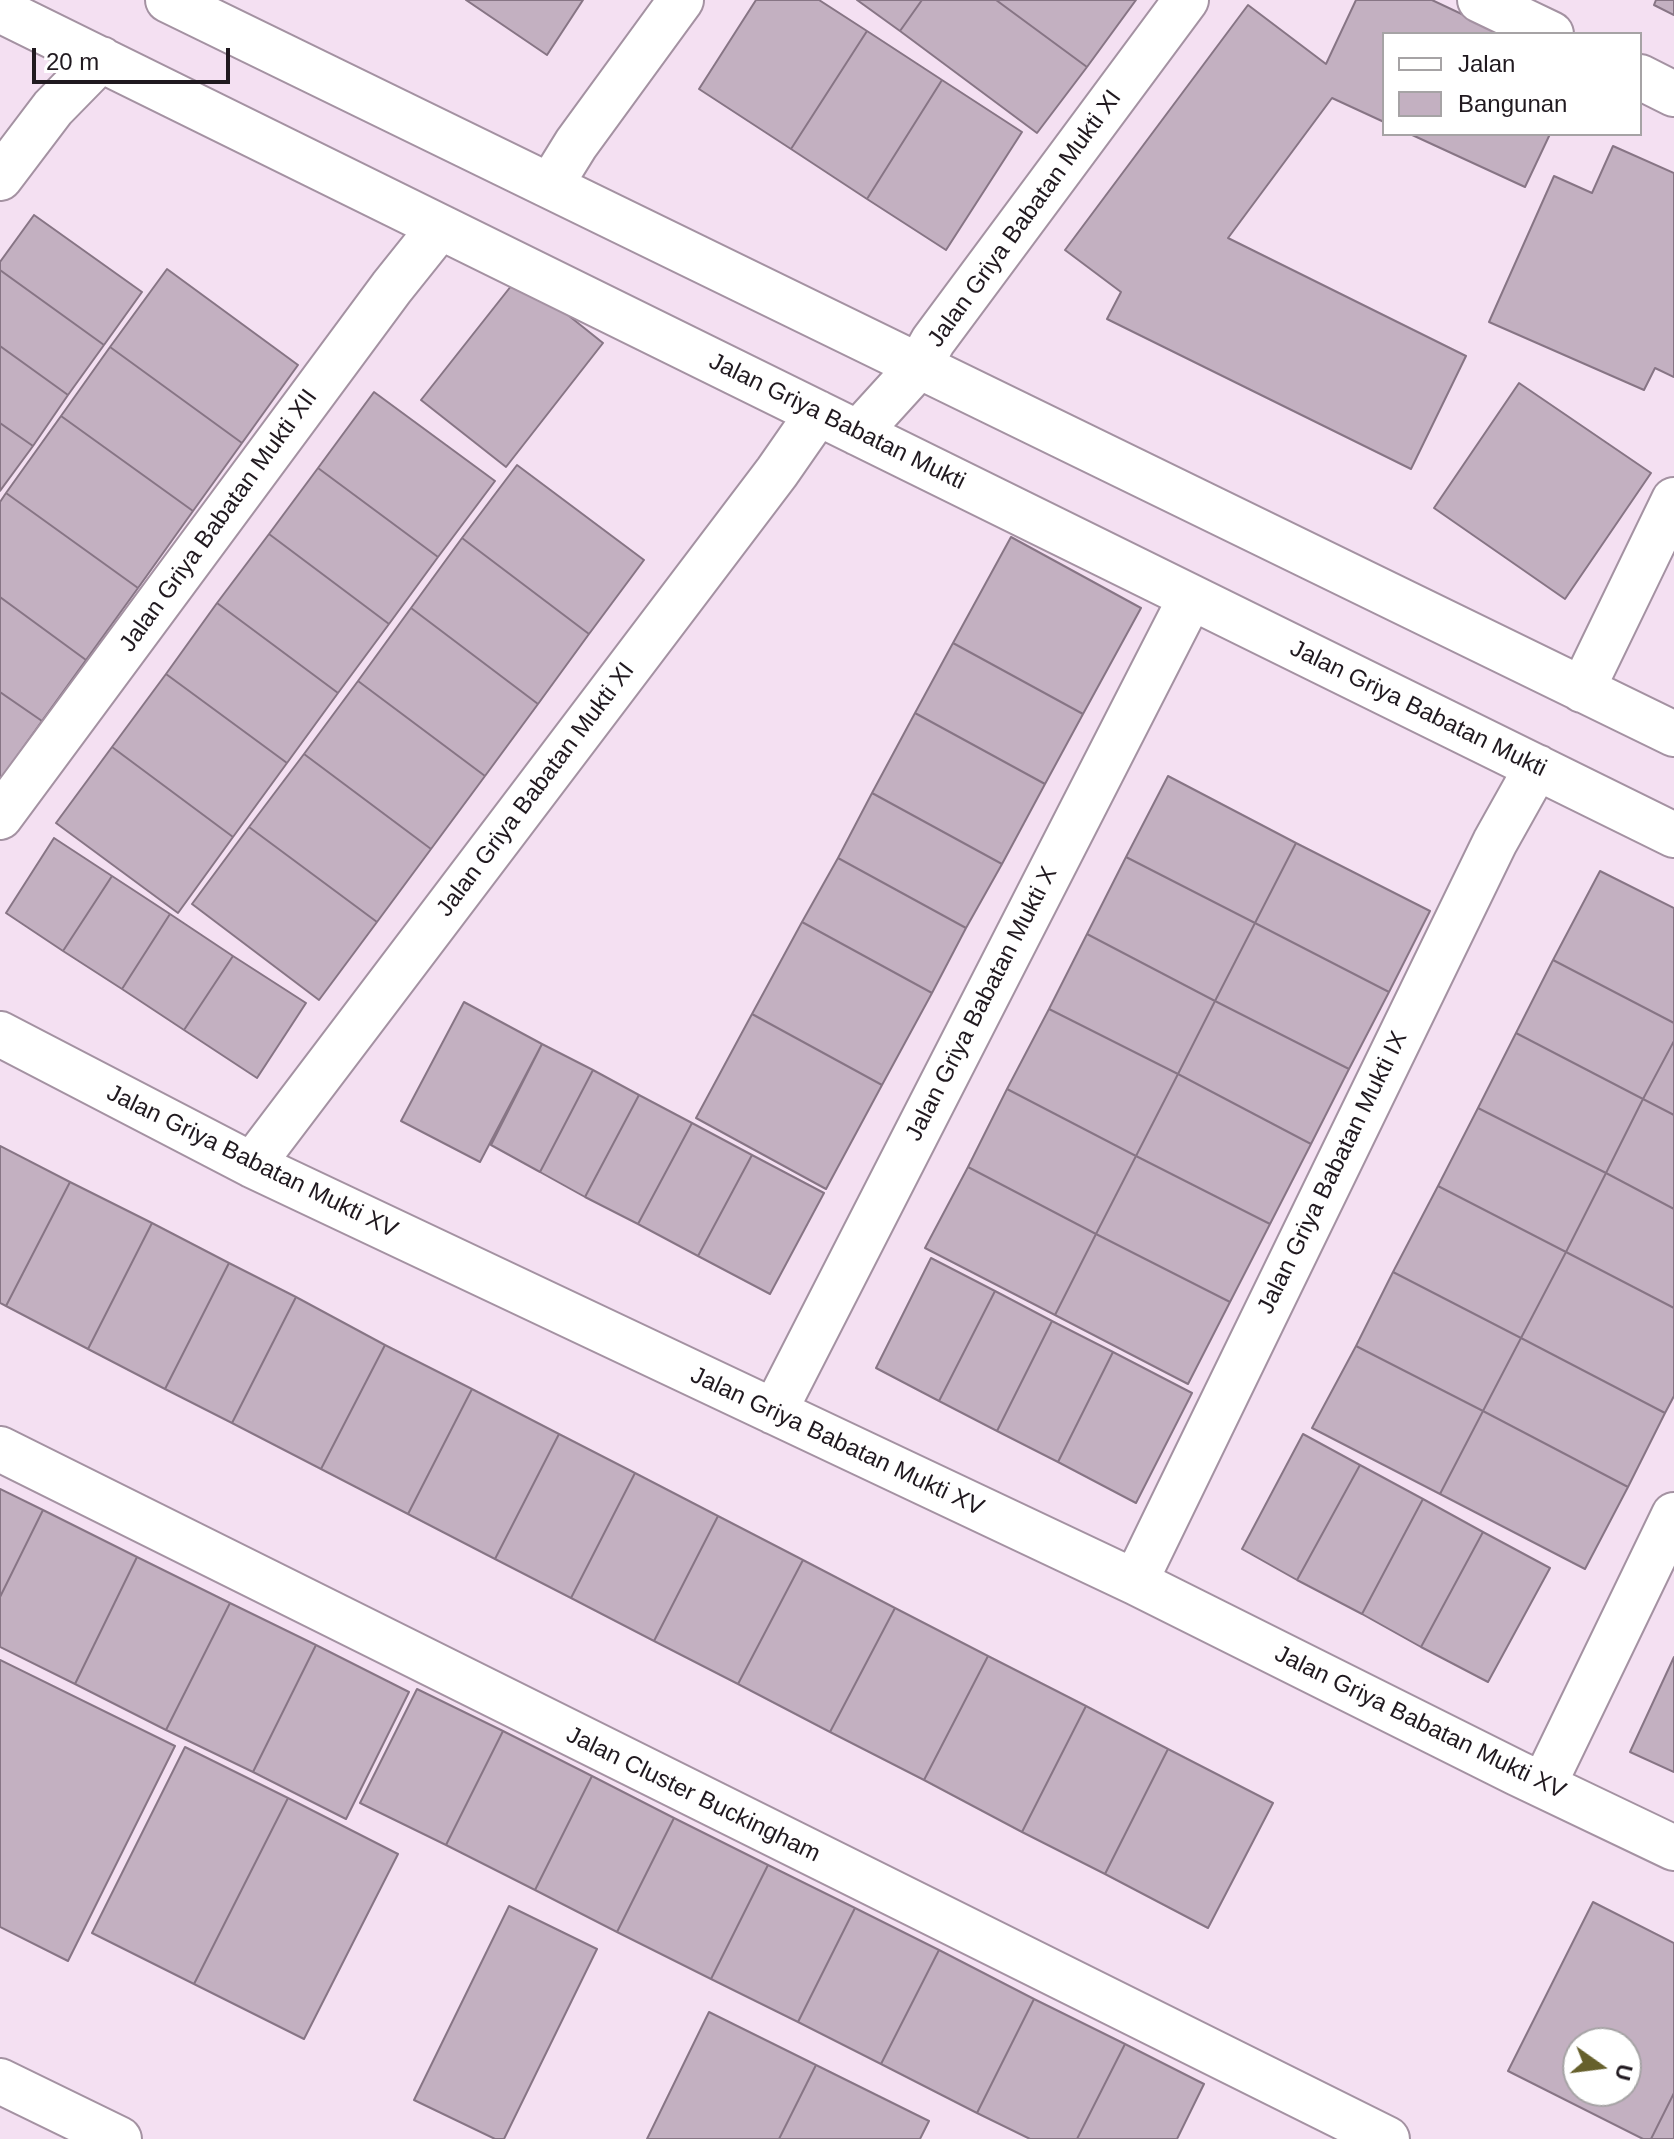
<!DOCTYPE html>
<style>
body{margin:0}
#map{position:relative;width:1674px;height:2139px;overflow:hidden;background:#f4e0f2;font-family:Arial,sans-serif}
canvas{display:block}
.legend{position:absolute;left:1382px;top:32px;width:260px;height:104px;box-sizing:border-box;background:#fff;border:2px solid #a6a3a5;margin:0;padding:10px 14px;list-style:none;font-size:24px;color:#20191f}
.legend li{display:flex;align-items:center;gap:16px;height:40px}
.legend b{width:40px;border:2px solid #a6a3a5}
.north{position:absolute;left:1562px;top:2027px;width:80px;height:80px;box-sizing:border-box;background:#fff;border:2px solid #a6a3a5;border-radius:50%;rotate:104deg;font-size:22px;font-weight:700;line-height:32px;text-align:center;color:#20191f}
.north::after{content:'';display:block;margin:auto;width:28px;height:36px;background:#66602c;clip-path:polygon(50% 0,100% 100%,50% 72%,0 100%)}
.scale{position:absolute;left:32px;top:48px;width:198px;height:36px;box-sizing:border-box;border:4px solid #20191f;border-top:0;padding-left:10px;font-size:24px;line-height:28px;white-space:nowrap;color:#20191f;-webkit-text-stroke:6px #fff;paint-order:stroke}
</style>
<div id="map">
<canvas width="1674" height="2139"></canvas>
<ul class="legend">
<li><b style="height:10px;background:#fff"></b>Jalan</li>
<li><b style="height:22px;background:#c3b0c1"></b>Bangunan</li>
</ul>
<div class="north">U</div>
<div class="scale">20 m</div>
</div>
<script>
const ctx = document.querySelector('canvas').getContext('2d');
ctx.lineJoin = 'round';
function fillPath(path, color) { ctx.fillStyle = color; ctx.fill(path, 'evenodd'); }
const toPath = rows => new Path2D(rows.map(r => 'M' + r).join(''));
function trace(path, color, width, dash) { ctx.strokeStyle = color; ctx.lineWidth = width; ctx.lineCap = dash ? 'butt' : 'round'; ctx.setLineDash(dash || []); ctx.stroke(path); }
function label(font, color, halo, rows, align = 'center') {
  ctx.font = font + ' Arial,sans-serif'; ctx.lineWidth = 7; ctx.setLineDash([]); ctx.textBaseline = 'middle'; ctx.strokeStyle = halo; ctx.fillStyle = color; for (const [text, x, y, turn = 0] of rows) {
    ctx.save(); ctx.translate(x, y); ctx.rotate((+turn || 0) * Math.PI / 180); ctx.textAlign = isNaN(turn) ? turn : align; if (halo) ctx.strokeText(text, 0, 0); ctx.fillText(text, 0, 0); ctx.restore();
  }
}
const building = toPath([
 [466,0,583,0,547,55,466,0],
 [756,0,819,0,867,31,791,149,699,89,756,0],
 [857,0,922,0,900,31,857,0],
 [922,0,996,0,1087,67,1037,133,900,31,922,0],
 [996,0,1136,0,1087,67,996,0],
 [1356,0,1432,0,1504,34,1384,34,1384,122,1332,98,1228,238,1466,356,1411,469,1107,319,1121,292,1065,250,1248,5,1326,64,1356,0],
 [1656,0,1674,0,1674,15,1654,5,1656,0],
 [867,31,942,80,867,199,791,149,867,31],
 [942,80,1022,132,946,250,867,199,942,80],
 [1410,134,1550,134,1525,187,1410,134],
 [1613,146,1674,173,1674,377,1655,368,1644,390,1489,322,1554,176,1592,193,1613,146],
 [34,215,142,292,104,345,0,270,0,262,34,215],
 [167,269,298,365,242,443,110,347,167,269],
 [0,270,104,345,68,395,0,346,0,270],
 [519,276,603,343,506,467,421,400,519,276],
 [0,346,68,395,33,446,0,423,0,346],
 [110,347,242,443,193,511,61,416,110,347],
 [1519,383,1651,473,1565,599,1434,508,1519,383],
 [374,392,495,481,438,557,318,468,374,392],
 [61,416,193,511,138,588,6,493,61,416],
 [0,423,33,446,0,491,0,423],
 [517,465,644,560,589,634,462,538,517,465],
 [318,468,438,557,389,624,269,534,318,468],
 [6,493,138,588,86,660,0,597,0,502,6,493],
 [269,534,389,624,338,693,217,603,269,534],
 [1011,537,1141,608,1083,714,953,643,1011,537],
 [462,538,589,634,538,704,411,608,462,538],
 [0,597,86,660,42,721,0,692,0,597],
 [217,603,338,693,287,763,166,674,217,603],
 [411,608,538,704,485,776,358,681,411,608],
 [953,643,1083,714,1045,784,915,713,953,643],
 [166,674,287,763,233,837,112,747,166,674],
 [358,681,485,776,431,849,304,754,358,681],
 [0,692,42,721,0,780,0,692],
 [915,713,1045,784,1002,864,872,793,915,713],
 [112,747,233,837,178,913,56,823,112,747],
 [304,754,431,849,377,922,249,827,304,754],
 [1168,776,1296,843,1255,923,1126,857,1168,776],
 [872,793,1002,864,966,928,838,858,872,793],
 [249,827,377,922,319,1000,192,904,249,827],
 [54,838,112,876,63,951,6,913,54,838],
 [1296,843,1430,911,1389,992,1255,923,1296,843],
 [1126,857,1255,923,1215,1001,1087,934,1126,857],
 [838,858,966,928,932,993,802,922,838,858],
 [1600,871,1674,908,1674,1023,1553,960,1600,871],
 [112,876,170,914,122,989,63,951,112,876],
 [170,914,233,956,184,1030,122,989,170,914],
 [802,922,932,993,882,1085,752,1014,802,922],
 [1255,923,1389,992,1349,1069,1215,1001,1255,923],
 [1087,934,1215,1001,1178,1074,1049,1009,1087,934],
 [233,956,306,1003,257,1078,184,1030,233,956],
 [1553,960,1674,1023,1674,1041,1643,1099,1516,1033,1553,960],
 [1215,1001,1349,1069,1311,1144,1178,1074,1215,1001],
 [464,1002,542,1044,480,1162,401,1121,464,1002],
 [1049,1009,1178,1074,1136,1156,1007,1089,1049,1009],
 [752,1014,882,1085,826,1189,696,1118,752,1014],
 [1516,1033,1643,1099,1606,1173,1478,1108,1516,1033],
 [1674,1041,1674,1115,1643,1099,1674,1041],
 [542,1044,593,1070,540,1172,491,1145,542,1044],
 [593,1070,639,1095,585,1197,540,1172,593,1070],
 [1178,1074,1311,1144,1270,1224,1136,1156,1178,1074],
 [1007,1089,1136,1156,1096,1234,968,1167,1007,1089],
 [639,1095,692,1123,638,1224,585,1197,639,1095],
 [1643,1099,1674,1115,1674,1209,1606,1173,1643,1099],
 [1478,1108,1606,1173,1566,1252,1438,1186,1478,1108],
 [692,1123,752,1155,698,1256,638,1224,692,1123],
 [0,1146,70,1182,6,1306,0,1303,0,1146],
 [752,1155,824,1193,770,1294,698,1256,752,1155],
 [1136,1156,1270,1224,1230,1302,1096,1234,1136,1156],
 [968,1167,1096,1234,1055,1315,925,1248,968,1167],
 [1606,1173,1674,1209,1674,1308,1566,1252,1606,1173],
 [70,1182,152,1223,88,1349,6,1306,70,1182],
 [1438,1186,1566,1252,1521,1338,1393,1272,1438,1186],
 [152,1223,229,1263,165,1389,88,1349,152,1223],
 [1096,1234,1230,1302,1188,1384,1055,1315,1096,1234],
 [1566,1252,1674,1308,1674,1396,1665,1413,1521,1338,1566,1252],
 [931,1258,995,1291,939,1401,876,1368,931,1258],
 [229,1263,296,1297,232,1423,165,1389,229,1263],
 [1393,1272,1521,1338,1483,1411,1356,1346,1393,1272],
 [995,1291,1052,1321,997,1431,939,1401,995,1291],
 [296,1297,385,1345,321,1469,232,1423,296,1297],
 [1052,1321,1113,1352,1058,1462,997,1431,1052,1321],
 [1521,1338,1665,1413,1628,1487,1483,1411,1521,1338],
 [385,1345,472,1389,408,1514,321,1469,385,1345],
 [1356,1346,1483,1411,1440,1494,1312,1428,1356,1346],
 [1113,1352,1192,1393,1136,1503,1058,1462,1113,1352],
 [472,1389,559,1434,495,1559,408,1514,472,1389],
 [1483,1411,1628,1487,1585,1569,1440,1494,1483,1411],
 [559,1434,635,1473,571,1598,495,1559,559,1434],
 [1303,1434,1360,1465,1297,1580,1242,1549,1303,1434],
 [1360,1465,1423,1499,1362,1614,1297,1580,1360,1465],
 [635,1473,718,1516,654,1641,571,1598,635,1473],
 [0,1489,43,1510,0,1597,0,1489],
 [1423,1499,1483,1532,1421,1647,1362,1614,1423,1499],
 [43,1510,137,1557,75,1684,0,1647,0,1597,43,1510],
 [718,1516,803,1560,738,1684,654,1641,718,1516],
 [1483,1532,1550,1568,1488,1682,1421,1647,1483,1532],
 [137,1557,230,1603,166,1730,75,1684,137,1557],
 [803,1560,895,1608,830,1732,738,1684,803,1560],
 [230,1603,316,1645,253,1772,166,1730,230,1603],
 [895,1608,988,1656,924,1780,830,1732,895,1608],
 [316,1645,409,1692,346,1819,253,1772,316,1645],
 [988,1656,1086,1706,1022,1832,924,1780,988,1656],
 [1674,1657,1674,1772,1630,1752,1674,1657],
 [0,1660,175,1746,68,1961,0,1927,0,1660],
 [417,1689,503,1731,446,1845,360,1803,417,1689],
 [1086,1706,1168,1749,1105,1874,1022,1832,1086,1706],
 [503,1731,592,1776,535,1890,446,1845,503,1731],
 [185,1747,288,1798,194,1984,92,1933,185,1747],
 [1168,1749,1273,1803,1208,1928,1105,1874,1168,1749],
 [592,1776,674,1818,617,1932,535,1890,592,1776],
 [288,1798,398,1854,304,2039,194,1984,288,1798],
 [674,1818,768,1865,711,1979,617,1932,674,1818],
 [768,1865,855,1908,798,2022,711,1979,768,1865],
 [1593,1902,1674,1943,1674,2093,1651,2139,1643,2139,1508,2071,1593,1902],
 [1578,2043,1626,2043,1626,2091,1578,2091,1578,2043],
 [509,1906,597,1949,504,2139,495,2139,414,2100,509,1906],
 [855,1908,939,1950,881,2064,798,2022,855,1908],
 [939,1950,1034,1999,977,2113,881,2064,939,1950],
 [1034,1999,1125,2044,1077,2139,1030,2139,977,2113,1034,1999],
 [709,2012,816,2065,779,2139,647,2139,709,2012],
 [1125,2044,1204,2084,1177,2139,1077,2139,1125,2044],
 [816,2065,929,2121,920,2139,779,2139,816,2065],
 [1674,2093,1674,2139,1651,2139,1674,2093]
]);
fillPath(building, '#c3b0c1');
trace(building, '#877585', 2);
const street = toPath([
 [168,0,1674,734],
 [1480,0,1551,34],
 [0,10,1674,835],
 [1640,77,1674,94],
 [0,178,53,108,101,59],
 [550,186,576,144,681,0],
 [858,433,919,366,933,341,1186,0],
 [1582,690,1674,500],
 [0,817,392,287,440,227],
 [0,1034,252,1165,1135,1582,1517,1773,1674,1848],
 [252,1165,777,472,818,413],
 [774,1412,1191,597],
 [0,1449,1387,2139],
 [1135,1582,1495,842,1537,767],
 [1544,1784,1674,1515],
 [0,2081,119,2139]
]);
trace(street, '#a492a2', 48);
trace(street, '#fff', 44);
label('24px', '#20191f', '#fff', [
 ["Jalan Griya Babatan Mukti XI",1025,219,-54],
 ["Jalan Griya Babatan Mukti",837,422,26],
 ["Jalan Griya Babatan Mukti XII",219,521,-54],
 ["Jalan Griya Babatan Mukti",1418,709,26],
 ["Jalan Griya Babatan Mukti XI",536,790,-53],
 ["Jalan Griya Babatan Mukti X",982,1004,-63],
 ["Jalan Griya Babatan Mukti XV",252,1162,26],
 ["Jalan Griya Babatan Mukti IX",1333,1173,-64],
 ["Jalan Griya Babatan Mukti XV",837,1442,25],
 ["Jalan Griya Babatan Mukti XV",1420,1723,26],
 ["Jalan Cluster Buckingham",693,1795,26]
]);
</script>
